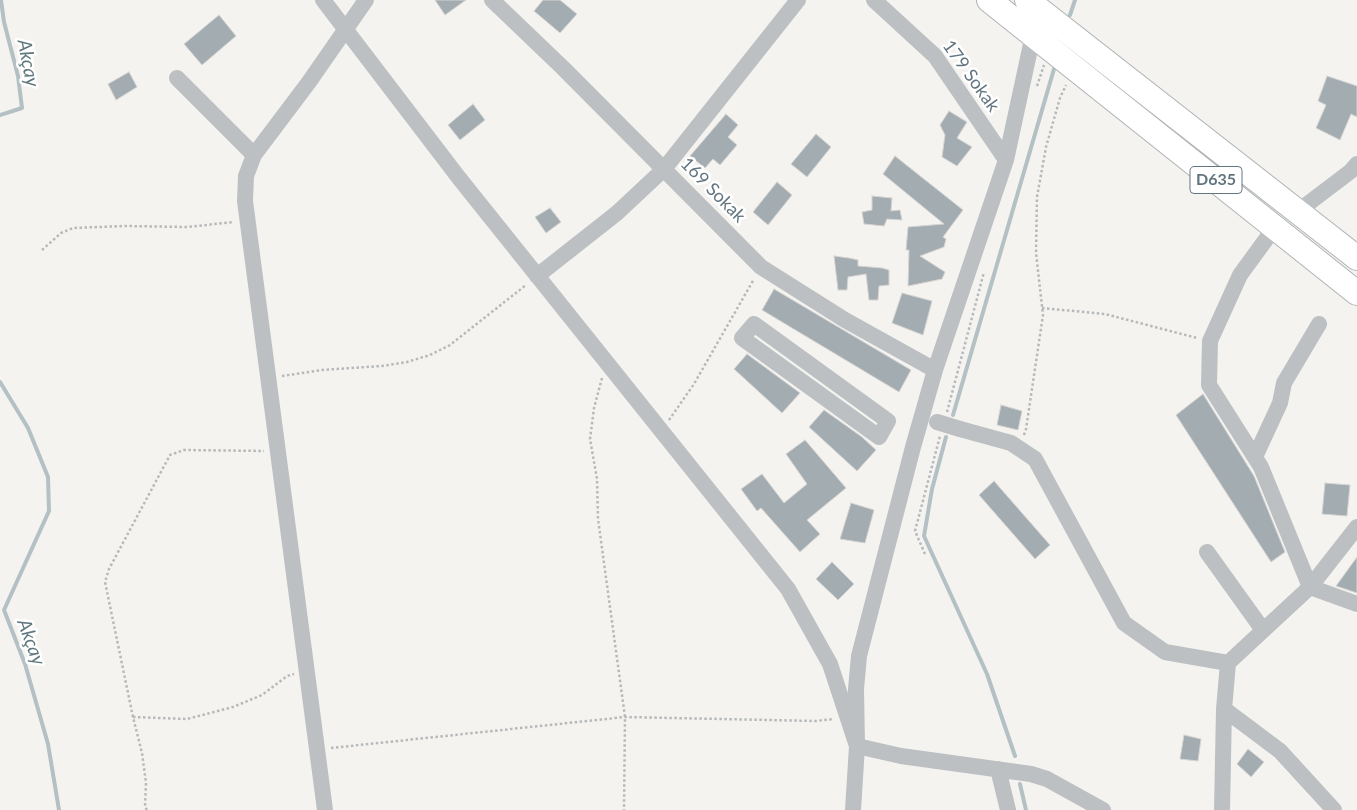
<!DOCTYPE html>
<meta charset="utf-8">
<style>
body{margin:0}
canvas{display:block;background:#f4f3ef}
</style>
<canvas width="1357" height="810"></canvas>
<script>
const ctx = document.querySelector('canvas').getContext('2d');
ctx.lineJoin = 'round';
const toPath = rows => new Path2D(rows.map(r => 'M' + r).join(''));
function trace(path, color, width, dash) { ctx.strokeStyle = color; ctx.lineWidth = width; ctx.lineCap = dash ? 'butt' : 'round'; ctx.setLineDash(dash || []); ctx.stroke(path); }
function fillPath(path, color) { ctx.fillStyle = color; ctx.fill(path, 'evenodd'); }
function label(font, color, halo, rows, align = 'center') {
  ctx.font = font + ' Lato,sans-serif'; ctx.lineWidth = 5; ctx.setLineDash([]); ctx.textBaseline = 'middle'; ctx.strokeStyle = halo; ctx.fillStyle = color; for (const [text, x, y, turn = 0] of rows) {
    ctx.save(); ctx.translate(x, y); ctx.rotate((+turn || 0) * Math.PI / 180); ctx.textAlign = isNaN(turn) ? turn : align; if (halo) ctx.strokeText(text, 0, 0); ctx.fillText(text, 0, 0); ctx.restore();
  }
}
trace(toPath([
 [1070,15,1075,0],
 [0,115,22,108,18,76,4,22,1,0],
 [0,382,28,428,48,477,49,511,4,610,25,664,48,744,59,810],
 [953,415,1054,69],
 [946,437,932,489,924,536,987,674,1015,756],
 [1020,784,1026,810]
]), '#b3c1c4', 4);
const building = toPath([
 [435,0,466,0,445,15,435,0],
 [543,0,560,0,577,14,560,33,534,11,543,0],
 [219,15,236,36,202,65,184,44,219,15],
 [129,72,137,87,116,100,108,84,129,72],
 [1327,76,1357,86,1357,117,1351,114,1340,140,1316,128,1326,105,1318,101,1327,76],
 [473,104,485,120,460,140,448,125,473,104],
 [949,111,967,122,957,138,972,147,957,166,942,157,945,135,940,125,949,111],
 [726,114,738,125,728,137,737,145,720,165,713,159,705,168,690,156,726,114],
 [816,134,831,147,807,177,791,164,816,134],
 [895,156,963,210,943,237,946,239,944,247,920,256,945,272,942,279,908,286,909,250,906,250,908,227,944,224,883,174,895,156],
 [777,182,792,195,768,225,753,212,777,182],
 [872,196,892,198,891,211,900,210,902,220,887,219,884,226,864,224,862,212,872,210,872,196],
 [550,208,561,222,546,233,535,217,550,208],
 [834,256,849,258,858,260,858,266,882,268,889,270,889,285,879,286,878,300,869,300,866,274,848,277,847,290,838,290,834,256],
 [774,289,911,370,899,392,762,310,774,289],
 [902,293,932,301,923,335,892,323,902,293],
 [747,354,800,393,782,413,734,369,747,354],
 [1203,394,1254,476,1285,552,1271,562,1176,415,1203,394],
 [1001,405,1022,411,1018,430,997,425,1001,405],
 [824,410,862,437,876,450,857,471,809,427,824,410],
 [805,440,846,488,807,520,820,534,800,552,761,508,757,511,741,489,762,474,784,503,807,484,786,454,805,440],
 [994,481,1050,545,1035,559,979,495,994,481],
 [1325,483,1350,485,1347,516,1322,514,1325,483],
 [851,503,874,510,865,543,840,539,851,503],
 [1357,557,1357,593,1336,586,1357,557],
 [832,562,854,584,838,600,816,579,832,562],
 [1184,735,1201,739,1198,761,1180,759,1184,735],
 [1248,749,1264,762,1251,777,1237,764,1248,749]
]);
fillPath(building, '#a3acb1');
trace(building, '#d5d4d2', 1);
const highway = toPath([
 [989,0,1357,293],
 [1027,0,1357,258]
]);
trace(highway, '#afb3b6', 26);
trace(toPath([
 [1037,86,1044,65],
 [42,250,61,233,73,228,125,226,187,227,234,222],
 [1042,308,1105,314,1197,338],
 [282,376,322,370,382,366,407,362,430,355,450,345,526,285],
 [602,378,594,408,590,439,597,479,598,519,625,717,624,810],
 [947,412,984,272],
 [669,420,694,384,754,279],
 [1024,435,1026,429,1043,315,1036,253,1037,197,1046,147,1060,98,1066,85],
 [925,554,915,531,940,436],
 [133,717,187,719,214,712,233,707,262,695,287,676,294,674],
 [331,748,625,717,816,721,834,719],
 [147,810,145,807,146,783,142,753,133,717,105,582,109,569,170,455,184,450,264,451]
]), '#b6b9bb', 2.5, [2.5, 2.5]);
trace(toPath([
 [323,0,459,178,788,589,830,664,857,746,853,810],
 [492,0,563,68,761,267,845,320,935,370],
 [874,0,935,56,1006,160],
 [1033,35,1006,160,935,370,913,447,859,656,856,689,857,746,901,756,1031,774,1047,779,1103,810],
 [177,78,254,155],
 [1297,212,1351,171,1357,164],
 [1275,227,1240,275,1210,341,1209,385,1261,467,1310,587,1357,604],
 [537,276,617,213,664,169,798,0],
 [754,324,888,421,879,437,742,338,754,324],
 [960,429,1011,443,1035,459,1124,623,1165,652,1228,663],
 [1255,457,1280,403,1284,383,1319,324],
 [1207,552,1263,630],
 [1224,709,1280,751,1334,810],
 [998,769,1008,810],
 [325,810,245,201,246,176,254,155,309,82,366,0],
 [1222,810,1224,709,1228,663,1310,587,1357,527]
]), '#bcc0c3', 16);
trace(highway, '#fff', 24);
trace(toPath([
 [937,422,960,429]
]), '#bcc0c3', 16);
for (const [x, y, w] of [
 [1216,180,52]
]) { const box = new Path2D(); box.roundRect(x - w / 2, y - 13.5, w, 27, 4); ctx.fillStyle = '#fff'; ctx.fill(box); trace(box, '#637580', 1); }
label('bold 16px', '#637580', null, [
 ["D635",1216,180]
]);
label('18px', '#637580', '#fff', [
 ["179 Sokak",971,76,54],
 ["169 Sokak",713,190,45]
]);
label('italic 19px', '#5f787e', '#fff', [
 ["Akçay",28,63,79],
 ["Akçay",31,642,70]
]);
</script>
